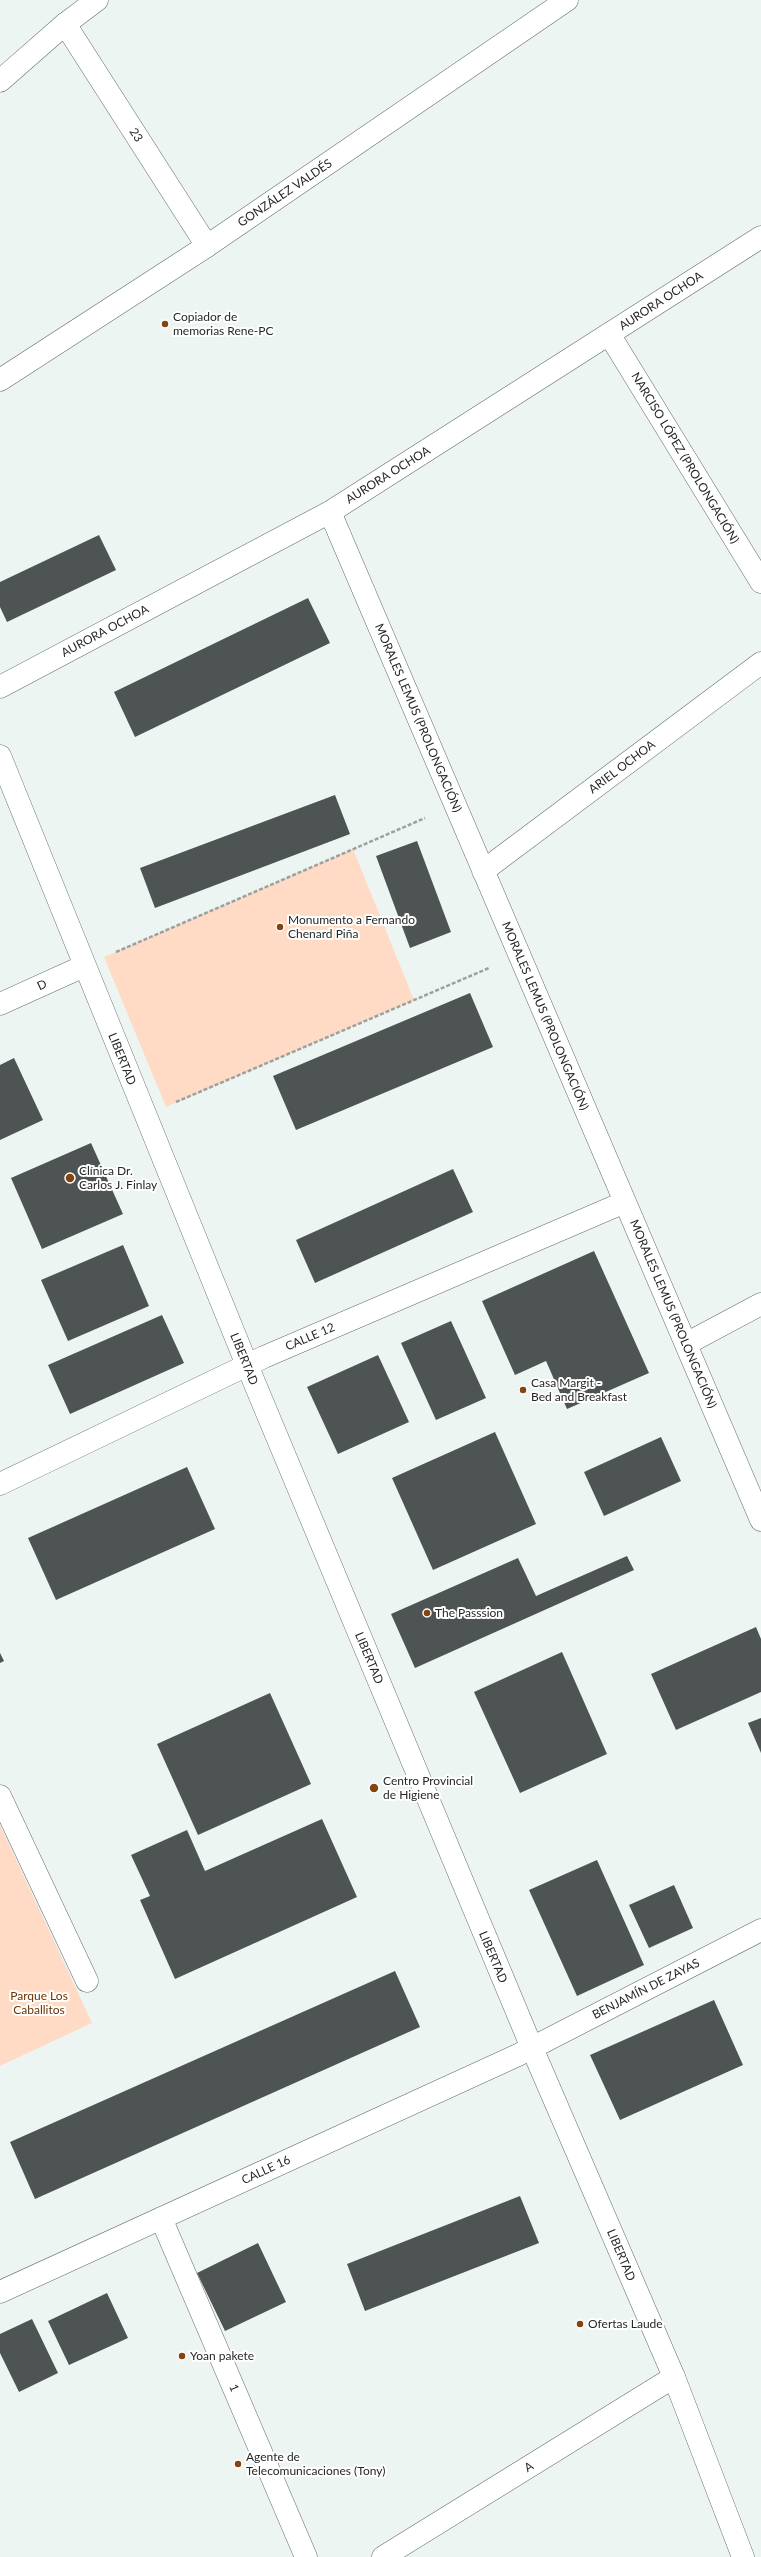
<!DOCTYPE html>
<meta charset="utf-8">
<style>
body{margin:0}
canvas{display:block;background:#edf5f3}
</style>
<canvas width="761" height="2557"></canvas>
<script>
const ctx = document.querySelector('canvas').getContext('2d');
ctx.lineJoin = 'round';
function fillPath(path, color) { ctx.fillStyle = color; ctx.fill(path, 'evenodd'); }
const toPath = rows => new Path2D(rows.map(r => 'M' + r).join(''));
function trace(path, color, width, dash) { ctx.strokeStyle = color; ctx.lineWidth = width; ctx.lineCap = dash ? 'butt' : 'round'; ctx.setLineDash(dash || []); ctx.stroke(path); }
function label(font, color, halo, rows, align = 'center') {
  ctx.font = font + ' Lato,sans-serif'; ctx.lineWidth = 4; ctx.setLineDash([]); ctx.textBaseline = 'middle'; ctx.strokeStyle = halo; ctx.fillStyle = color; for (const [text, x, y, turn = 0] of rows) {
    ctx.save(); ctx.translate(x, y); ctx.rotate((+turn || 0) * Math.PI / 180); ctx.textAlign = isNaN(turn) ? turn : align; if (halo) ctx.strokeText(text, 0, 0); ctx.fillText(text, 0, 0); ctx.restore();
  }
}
fillPath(toPath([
 [353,849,414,1000,166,1107,104,957],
 [0,1825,92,2023,0,2066]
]), '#ffdbc5');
fillPath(toPath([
 [99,535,116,570,7,622,0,607,0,582],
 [308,598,330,643,135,737,114,692],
 [335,795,350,834,155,908,140,868],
 [417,841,451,932,410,948,376,856],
 [470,993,493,1047,296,1130,273,1076],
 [14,1058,43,1120,0,1140,0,1065],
 [91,1143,123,1214,42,1249,11,1178],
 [453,1169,473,1212,315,1283,296,1240],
 [123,1245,149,1306,68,1341,41,1280],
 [594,1251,649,1373,567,1409,546,1361,515,1375,482,1301],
 [162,1315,184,1363,70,1414,48,1365],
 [451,1321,486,1398,436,1420,401,1343],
 [378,1355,409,1422,338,1454,307,1387],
 [495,1432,536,1524,433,1570,392,1478],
 [661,1437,681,1481,604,1516,584,1472],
 [187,1467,215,1529,56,1600,28,1538],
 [627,1556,634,1570,415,1668,391,1614,518,1558,536,1596],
 [756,1627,761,1639,761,1692,676,1730,651,1674],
 [562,1652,607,1754,520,1793,474,1692],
 [0,1653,4,1661,0,1663],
 [270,1693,311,1784,198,1835,157,1744],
 [761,1718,761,1753,748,1723],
 [322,1819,357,1897,175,1979,140,1900,150,1896,131,1855,187,1830,205,1871],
 [597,1860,644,1965,577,1996,529,1890],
 [674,1885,693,1928,649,1948,629,1905],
 [395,1971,420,2027,35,2199,10,2142],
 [714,2000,743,2065,620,2120,590,2055],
 [520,2196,539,2243,365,2311,347,2264],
 [258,2243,286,2302,225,2331,197,2273],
 [107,2293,128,2338,69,2365,48,2321],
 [32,2319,58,2373,19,2392,0,2353,0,2334]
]), '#4e5453');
const lane = toPath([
 [65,24,207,246],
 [0,1796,87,1981]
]);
const street = toPath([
 [0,81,65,24,97,0],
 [609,334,761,582],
 [0,380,207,246,567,0],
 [330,512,761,1520],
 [0,687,330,512,761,237],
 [483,871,761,663],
 [0,1004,84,966],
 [686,1344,761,1304],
 [0,1484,264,1357,625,1202],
 [161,2218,306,2557],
 [0,2292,518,2055,761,1930],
 [383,2557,674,2377]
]);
const secondary = toPath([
 [0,756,247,1365,532,2048,674,2377,743,2557]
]);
trace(lane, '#656c6b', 23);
trace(street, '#656c6b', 23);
trace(secondary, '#656c6b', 23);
trace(toPath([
 [116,952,425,818],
 [176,1102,489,968]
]), '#9ba19f', 2.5, [4, 2]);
trace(lane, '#fff', 22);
trace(street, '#fff', 22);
trace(secondary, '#fff', 22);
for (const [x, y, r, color] of [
 [165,324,4,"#85430f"],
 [280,927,4,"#85430f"],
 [70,1178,5,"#85430f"],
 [523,1390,4,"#85430f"],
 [427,1613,4,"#85430f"],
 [374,1788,5,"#85430f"],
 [580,2324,4,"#85430f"],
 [182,2356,4,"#85430f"],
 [238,2464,4,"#85430f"]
]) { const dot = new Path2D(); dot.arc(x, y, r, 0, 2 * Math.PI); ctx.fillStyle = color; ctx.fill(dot); trace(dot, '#fff', 1.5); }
label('12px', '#252827', '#fff', [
 ["23",136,135,58],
 ["GONZÁLEZ VALDÉS",285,193,-34],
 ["AURORA OCHOA",661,301,-33],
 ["NARCISO LÓPEZ (PROLONGACIÓN)",685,458,59],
 ["AURORA OCHOA",388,475,-32],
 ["AURORA OCHOA",105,631,-28],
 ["MORALES LEMUS (PROLONGACIÓN)",418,718,67],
 ["ARIEL OCHOA",622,767,-37],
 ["D",42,985,-25],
 ["MORALES LEMUS (PROLONGACIÓN)",545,1016,67],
 ["LIBERTAD",122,1059,68],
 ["MORALES LEMUS (PROLONGACIÓN)",673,1314,67],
 ["CALLE 12",310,1337,-23],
 ["LIBERTAD",244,1359,68],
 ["LIBERTAD",369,1658,67],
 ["LIBERTAD",493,1957,67],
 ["BENJAMÍN DE ZAYAS",646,1989,-27],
 ["CALLE 16",266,2170,-25],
 ["LIBERTAD",621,2255,67],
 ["1",234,2388,67],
 ["A",529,2467,-32]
]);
label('12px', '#252827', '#fff', [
 ["Copiador de",173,317],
 ["memorias Rene-PC",173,331],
 ["Monumento a Fernando",288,920],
 ["Chenard Piña",288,934],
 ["Clínica Dr.",79,1171],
 ["Carlos J. Finlay",79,1185],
 ["Casa Margit -",531,1383],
 ["Bed and Breakfast",531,1397],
 ["The Passsion",435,1613],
 ["Centro Provincial",383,1781],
 ["de Higiene",383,1795],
 ["Ofertas Laude",588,2324],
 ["Yoan pakete",190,2356],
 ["Agente de",246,2457],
 ["Telecomunicaciones (Tony)",246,2471]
], 'left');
label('12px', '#6d3300', '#fff', [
 ["Parque Los",39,1996],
 ["Caballitos",39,2010]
]);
</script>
